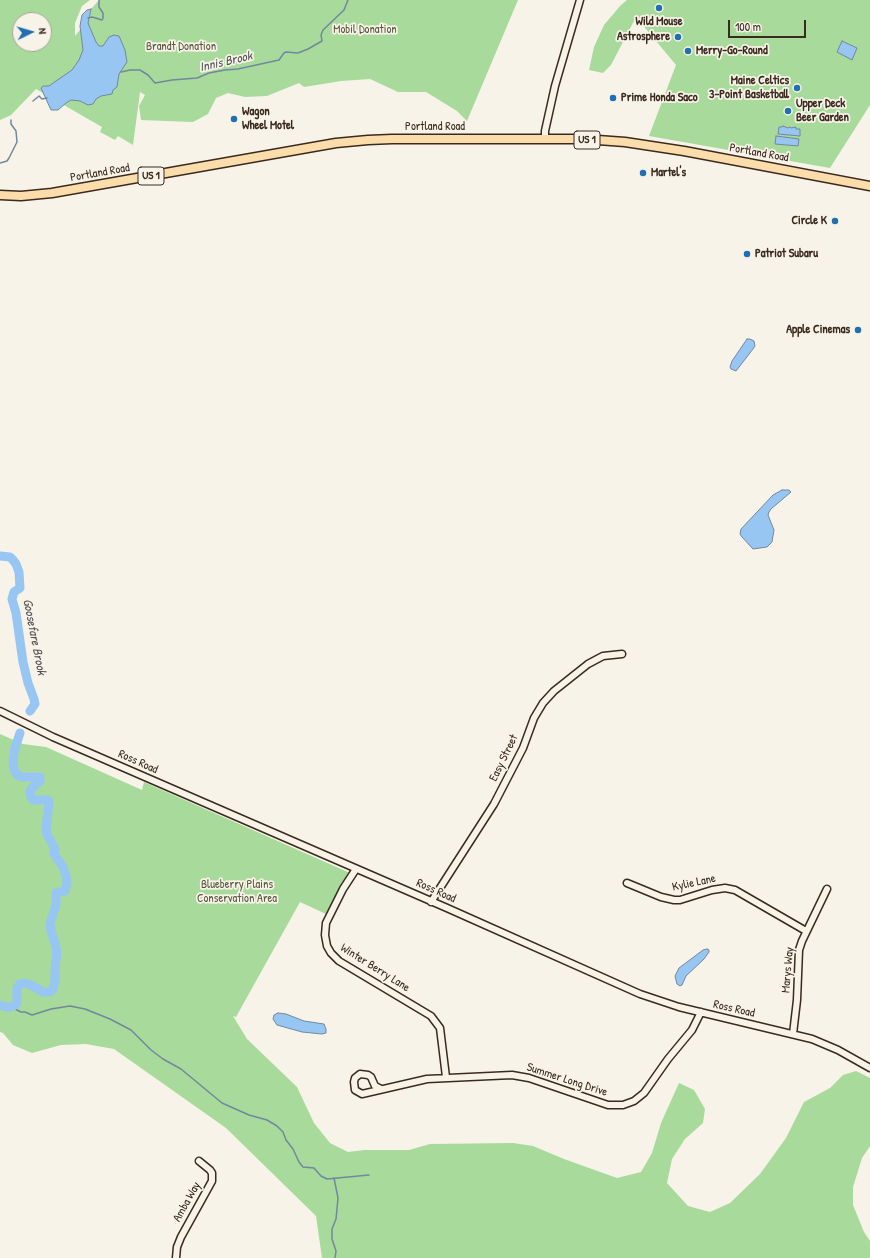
<!DOCTYPE html>
<style>
body{margin:0}
#map{position:relative;width:870px;height:1258px;overflow:hidden;background:#f7f3e8;font-family:"Patrick Hand",sans-serif}
canvas{display:block}
.north{position:absolute;left:12px;top:12px;width:40px;height:40px;box-sizing:border-box;background:#f7f3e8;border:1px solid #aca397;border-radius:50%;rotate:85deg;font-size:11px;font-weight:700;line-height:16px;text-align:center;color:#3b2a1e}
.north::after{content:'';display:block;margin:auto;width:14px;height:18px;background:#1f6fb2;clip-path:polygon(50% 0,100% 100%,50% 72%,0 100%)}
.scale{position:absolute;left:728px;top:20px;width:78px;height:18px;box-sizing:border-box;border:2px solid #3b2a1e;border-top:0;padding-left:5px;font-size:12px;line-height:14px;white-space:nowrap;color:#3b2a1e;-webkit-text-stroke:3px #f7f3e8;paint-order:stroke}
</style>
<div id="map">
<canvas width="870" height="1258"></canvas>
<div class="north">N</div>
<div class="scale">100 m</div>
</div>
<script>
const ctx = document.querySelector('canvas').getContext('2d');
ctx.lineJoin = 'round';
function fillPath(path, color) { ctx.fillStyle = color; ctx.fill(path, 'evenodd'); }
const toPath = rows => new Path2D(rows.map(r => 'M' + r).join(''));
function trace(path, color, width, dash) { ctx.strokeStyle = color; ctx.lineWidth = width; ctx.lineCap = dash ? 'butt' : 'round'; ctx.setLineDash(dash || []); ctx.stroke(path); }
function label(font, color, halo, rows, align = 'center') {
  ctx.font = font + ' "Patrick Hand",sans-serif'; ctx.lineWidth = 3.5; ctx.setLineDash([]); ctx.textBaseline = 'middle'; ctx.strokeStyle = halo; ctx.fillStyle = color; for (const [text, x, y, turn = 0] of rows) {
    ctx.save(); ctx.translate(x, y); ctx.rotate((+turn || 0) * Math.PI / 180); ctx.textAlign = isNaN(turn) ? turn : align; if (halo) ctx.strokeText(text, 0, 0); ctx.fillText(text, 0, 0); ctx.restore();
  }
}
fillPath(toPath([
 [0,0,90,0,82,6,75,23,75,36,89,19,91,9,99,0,518,0,467,121,457,111,426,92,398,92,370,79,341,81,304,87,299,83,267,96,245,97,228,93,216,98,208,114,193,122,141,120,139,106,145,95,140,92,133,145,118,136,115,140,100,132,102,127,36,89,11,115,0,120],
 [20,20,44,20,44,44,20,44],
 [627,0,870,0,870,105,830,168,649,136,676,65,636,17,611,65,603,73,589,70,594,47,604,25,620,6],
 [0,734,23,744,46,747,142,790,144,782,350,873,326,914,300,902,236,1017,233,1016,247,1039,297,1087,314,1123,330,1143,348,1152,364,1150,409,1150,430,1144,513,1143,533,1146,564,1159,617,1178,641,1172,652,1153,661,1123,679,1083,694,1090,705,1109,703,1123,685,1139,672,1159,667,1183,688,1206,710,1212,730,1203,760,1174,786,1138,804,1102,830,1088,843,1075,856,1071,870,1078,870,1146,862,1158,853,1187,853,1205,864,1232,870,1241,870,1258,322,1258,316,1216,226,1128,114,1049,86,1044,61,1045,32,1053,13,1045,3,1033,0,1032]
]), '#a8da9b');
const water = toPath([
 [91,9,88,23,96,42,99,46,103,46,109,37,114,35,119,36,125,50,127,62,119,74,117,87,113,90,112,94,101,96,96,99,93,104,88,105,80,101,71,100,66,103,58,110,51,110,41,88,43,86,49,86,56,81,72,70,79,60,83,50,80,26,82,15,87,10,91,9],
 [842,41,857,48,852,60,837,52,842,41],
 [783,126,788,128,790,127,791,128,796,127,796,129,800,129,800,136,778,134,779,127,782,127,783,126],
 [776,136,799,139,798,146,775,144,776,136],
 [747,339,750,339,754,341,755,346,753,349,736,371,731,369,730,367,732,361,747,339],
 [782,490,789,490,791,492,771,509,769,512,768,515,774,530,772,542,767,547,753,549,742,537,740,534,741,529,773,495,782,490],
 [707,949,709,950,709,952,704,959,686,976,682,985,680,986,677,984,675,976,679,968,703,950,707,949],
 [278,1013,286,1014,304,1021,324,1024,326,1029,326,1033,322,1034,302,1032,277,1025,273,1019,274,1015,278,1013]
]);
fillPath(water, '#97c6f2');
trace(water, '#72889d', 1);
trace(toPath([
 [88,18,92,17,102,20,103,18,103,13,99,7,99,0],
 [121,72,130,70,140,70,148,75,155,83,172,80,197,78,209,73,225,70,238,69,279,60,284,53,286,52,298,53,308,49,322,41,321,35,323,30,344,10,348,0],
 [33,101,39,96,42,99,47,98],
 [0,163,7,161,9,158,17,142,16,131,11,124,11,120],
 [11,1007,21,1012,25,1012,32,1015,51,1009,70,1006,85,1009,110,1019,131,1030,151,1050,163,1059,181,1069,222,1103,249,1115,267,1120,277,1126,283,1132,286,1140,293,1149,299,1162,303,1167,314,1168,321,1176,327,1179,369,1175],
 [334,1178,338,1198,336,1219,332,1229,332,1239,336,1251,335,1258]
]), '#72889d', 1.5);
trace(toPath([
 [0,556,10,557,13,560,16,564,19,572,20,588,14,592,12,599,16,613,23,662,28,683,34,699,35,704,30,711],
 [0,1005,6,1007,11,1007,15,1005,17,1002,17,988,20,984,24,983,31,985,43,992,50,992,53,989,55,981,55,968,57,953,55,943,51,931,50,924,56,905,56,893,65,891,67,883,66,875,63,867,54,854,55,849,47,834,46,827,49,804,48,800,33,800,31,797,30,791,32,788,40,781,40,777,22,777,17,775,14,769,13,760,15,748,20,733]
]), '#97c6f2', 9);
const minor = toPath([
 [545,139,545,131,555,86,580,0],
 [0,711,53,737,447,908,640,994,679,1007,812,1039,838,1050,870,1068],
 [356,869,343,889,326,923,325,935,327,946,331,953,339,961,431,1016,440,1028,446,1077],
 [627,883,661,897,674,900,680,900,712,890,725,888,735,890,806,931],
 [431,902,494,804,523,748,534,718,543,703,554,691,588,664,603,656,622,654],
 [793,1034,797,1000,799,950,802,941,827,889],
 [381,1089,375,1086,371,1077,368,1075,360,1074,355,1078,354,1082,355,1090,362,1094,427,1079,512,1075,529,1078,608,1105,623,1105,634,1101,644,1093,668,1059,692,1030,701,1012],
 [176,1258,177,1247,181,1237,212,1181,212,1173,210,1170,199,1161]
]);
const major = toPath([
 [0,195,21,196,52,193,336,143,368,140,392,139,584,139,625,142,684,151,870,186]
]);
trace(minor, '#3b2a1e', 9);
trace(major, '#3b2a1e', 11);
trace(minor, '#f7f3e8', 6);
trace(major, '#faddab', 8);
for (const [x, y, r, color] of [
 [659,8,4,"#1f6fb2"],
 [678,37,4,"#1f6fb2"],
 [688,51,4,"#1f6fb2"],
 [797,88,4,"#1f6fb2"],
 [613,98,4,"#1f6fb2"],
 [788,111,4,"#1f6fb2"],
 [234,119,4,"#1f6fb2"],
 [643,173,4,"#1f6fb2"],
 [835,221,4,"#1f6fb2"],
 [747,254,4,"#1f6fb2"],
 [858,330,4,"#1f6fb2"]
]) { const dot = new Path2D(); dot.arc(x, y, r, 0, 2 * Math.PI); ctx.fillStyle = color; ctx.fill(dot); trace(dot, '#f7f3e8', 1.5); }
for (const [x, y, w] of [
 [587,140,26],
 [151,176,26]
]) { const box = new Path2D(); box.roundRect(x - w / 2, y - 9, w, 18, 3); ctx.fillStyle = '#f7f3e8'; ctx.fill(box); trace(box, '#3b2a1e', 1); }
label('bold 11px', '#3b2a1e', null, [
 ["US 1",587,140],
 ["US 1",151,176]
]);
label('bold 12px', '#3b2a1e', '#f7f3e8', [
 ["Wild Mouse",659,22,"center"],
 ["Astrosphere",670,37,"right"],
 ["Merry-Go-Round",696,51],
 ["Maine Celtics",789,81,"right"],
 ["3-Point Basketball",789,95,"right"],
 ["Prime Honda Saco",621,98],
 ["Upper Deck",796,104],
 ["Beer Garden",796,118],
 ["Wagon",242,112],
 ["Wheel Motel",242,126],
 ["Martel's",651,173],
 ["Circle K",827,221,"right"],
 ["Patriot Subaru",755,254],
 ["Apple Cinemas",850,330,"right"]
], 'left');
label('12px', '#56563d', '#f7f3e8', [
 ["Mobil Donation",365,30],
 ["Brandt Donation",181,47],
 ["Blueberry Plains",237,885],
 ["Conservation Area",237,899]
]);
label('12px', '#3b2a1e', '#f7f3e8', [
 ["Portland Road",435,127],
 ["Portland Road",759,153,10],
 ["Portland Road",100,173,-10],
 ["Easy Street",504,758,-64],
 ["Ross Road",138,762,24],
 ["Kylie Lane",694,883,-12],
 ["Ross Road",436,891,24],
 ["Winter Berry Lane",375,968,32],
 ["Marys Way",788,970,-85],
 ["Ross Road",734,1009,13],
 ["Summer Long Drive",567,1080,18],
 ["Amba Way",187,1202,-61]
]);
label('italic 13px', '#525153', '#f7f3e8', [
 ["Innis Brook",226,62,-13],
 ["Goosefare Brook",34,637,79]
]);
</script>
